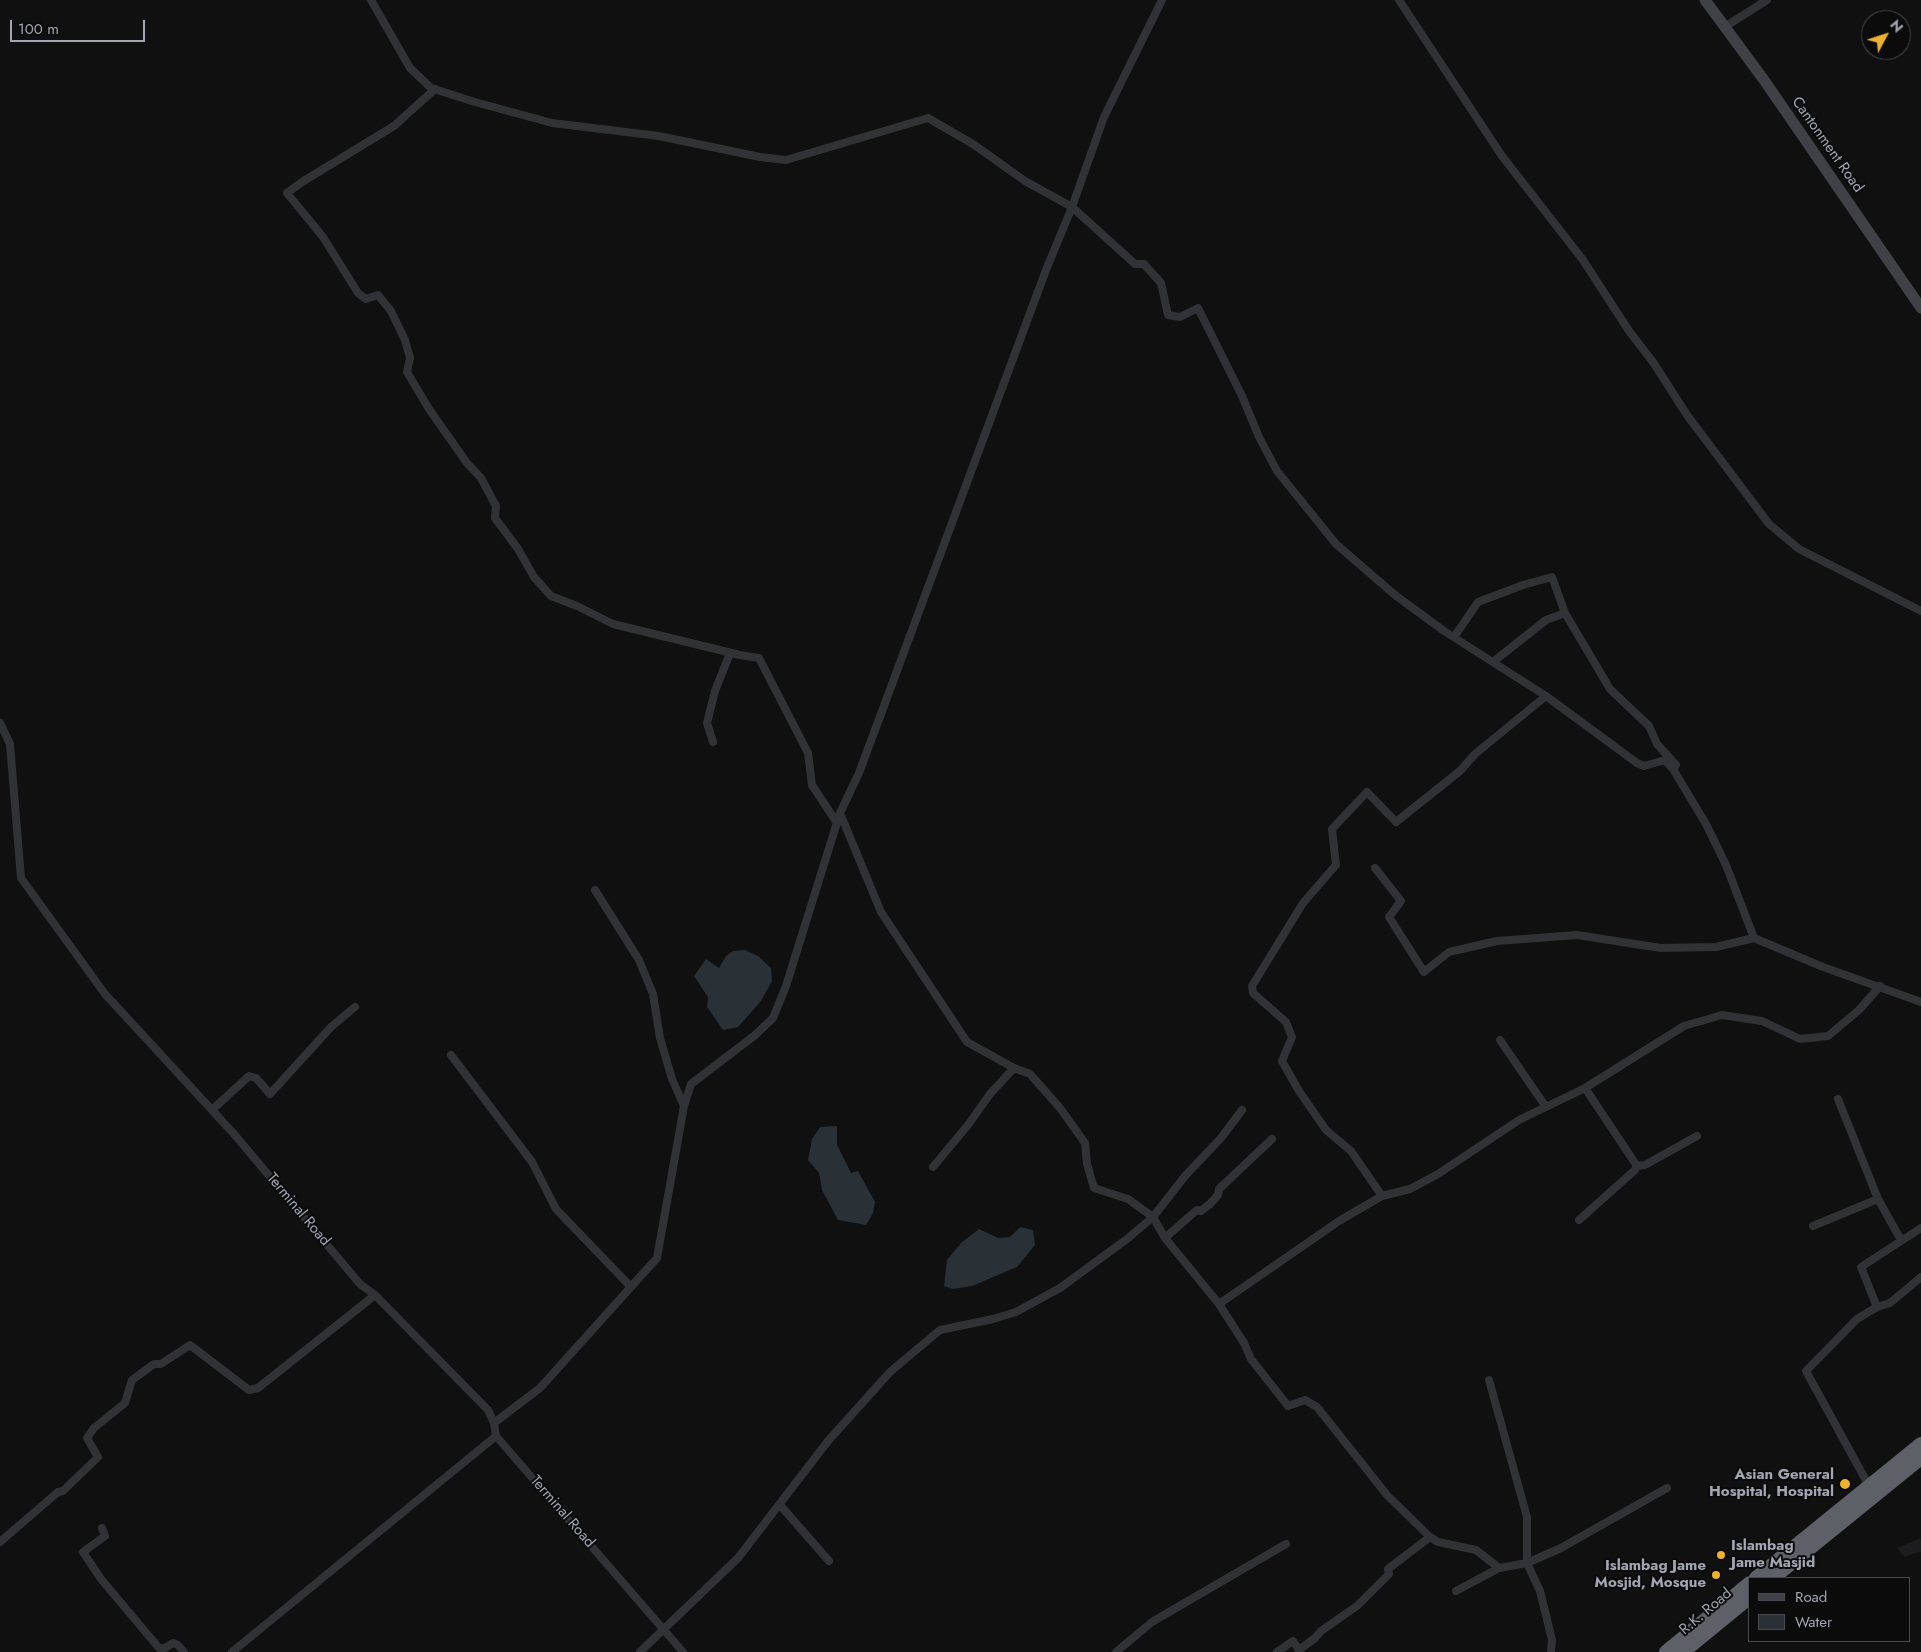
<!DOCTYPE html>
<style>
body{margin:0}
#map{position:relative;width:1921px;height:1652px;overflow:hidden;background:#101011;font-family:Jost,sans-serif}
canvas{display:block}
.legend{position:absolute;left:1748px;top:1577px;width:162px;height:65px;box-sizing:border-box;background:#0b0b0c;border:1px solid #47494e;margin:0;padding:6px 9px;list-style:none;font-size:15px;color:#a2a6b2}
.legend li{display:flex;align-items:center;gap:10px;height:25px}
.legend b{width:25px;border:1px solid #47494e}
.north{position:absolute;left:1861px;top:10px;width:50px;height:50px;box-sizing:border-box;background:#0b0b0c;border:1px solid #47494e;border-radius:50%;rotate:50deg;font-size:14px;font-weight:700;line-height:20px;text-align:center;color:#a2a6b2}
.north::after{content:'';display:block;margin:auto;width:18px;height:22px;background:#ebb12f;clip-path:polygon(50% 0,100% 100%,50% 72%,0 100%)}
.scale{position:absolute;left:10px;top:20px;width:135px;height:22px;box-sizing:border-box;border:2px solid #a2a6b2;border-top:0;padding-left:6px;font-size:15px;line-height:18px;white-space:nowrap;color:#a2a6b2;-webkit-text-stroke:4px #0b0b0c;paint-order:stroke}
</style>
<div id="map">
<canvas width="1921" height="1652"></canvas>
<ul class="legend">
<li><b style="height:6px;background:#3f4146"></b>Road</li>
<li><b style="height:14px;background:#293036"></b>Water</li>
</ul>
<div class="north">N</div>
<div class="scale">100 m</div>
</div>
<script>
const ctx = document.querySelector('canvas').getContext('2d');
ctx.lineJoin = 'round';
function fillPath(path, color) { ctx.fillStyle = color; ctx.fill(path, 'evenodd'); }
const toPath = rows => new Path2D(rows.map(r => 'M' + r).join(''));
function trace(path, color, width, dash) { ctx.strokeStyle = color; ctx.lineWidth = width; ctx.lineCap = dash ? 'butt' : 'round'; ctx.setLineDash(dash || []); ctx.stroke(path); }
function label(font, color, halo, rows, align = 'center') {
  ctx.font = font + ' Jost,sans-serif'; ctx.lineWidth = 4; ctx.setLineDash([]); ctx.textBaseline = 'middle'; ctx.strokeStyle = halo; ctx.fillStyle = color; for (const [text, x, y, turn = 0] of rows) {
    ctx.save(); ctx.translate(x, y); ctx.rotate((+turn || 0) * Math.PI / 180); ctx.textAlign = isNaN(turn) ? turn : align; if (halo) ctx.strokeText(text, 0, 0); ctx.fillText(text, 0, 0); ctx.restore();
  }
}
fillPath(toPath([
 [1921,1538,1921,1551,1905,1557,1897,1548]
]), '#1c1c1e');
fillPath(toPath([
 [745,950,758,956,771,968,772,981,761,1001,738,1027,723,1030,707,1007,708,997,694,976,706,959,719,968,726,956,733,951],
 [837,1126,837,1145,851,1173,858,1171,875,1202,873,1213,866,1225,838,1220,822,1190,819,1173,808,1160,812,1139,820,1127],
 [1020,1227,1033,1230,1035,1245,1017,1267,972,1286,953,1289,944,1286,947,1260,962,1242,979,1229,998,1238,1010,1237]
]), '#293036');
trace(toPath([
 [371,0,410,68,431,88,475,102,552,123,659,136,760,157,786,160,928,118,973,144,1025,181,1072,207,1135,264,1144,264,1161,283,1168,315,1180,317,1198,308,1242,396,1259,437,1277,471,1336,544,1395,595,1444,631,1546,696,1637,763,1644,766,1665,760,1673,769,1706,824,1726,865,1754,938],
 [1399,0,1502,156,1583,260,1629,331,1653,362,1687,415,1769,524,1799,549,1921,611],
 [1726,26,1767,0],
 [435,89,394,126,302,182,287,193,323,237,358,293,366,299,378,295,391,311,405,340,410,358,407,372,429,409,467,463,481,478,496,506,495,518,518,549,534,577,551,596,577,606,613,624,740,655,759,658,808,753,812,785,837,823],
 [1565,613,1610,689,1649,726,1657,744,1676,765,1673,769],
 [1454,637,1478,602,1523,585,1552,577,1565,613,1546,620,1493,662],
 [0,723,10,744,21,878,105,994,234,1134,360,1284,375,1295,488,1410,494,1423,496,1436,683,1652],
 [713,742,707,723,715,691,730,653],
 [840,813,881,912,967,1042,1014,1068,1030,1074,1060,1108,1085,1143,1087,1164,1094,1188,1128,1199,1153,1217,1165,1238,1219,1304,1244,1343,1251,1359,1288,1406,1305,1400,1317,1407,1387,1495,1430,1537,1438,1542,1476,1550,1499,1568,1527,1563,1540,1591,1552,1640,1551,1652],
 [1375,868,1401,901,1389,917,1424,972,1449,952,1497,941,1577,935,1661,948,1716,947,1754,938,1823,967,1921,1002],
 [595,890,639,960,653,994,660,1038,672,1079,684,1106],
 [1500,1040,1546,1107],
 [451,1055,532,1162,556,1209,631,1287],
 [1838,1099,1878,1199,1901,1240],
 [212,1110,249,1076,256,1078,270,1094,331,1027,355,1007],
 [1637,1166,1645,1165,1697,1136],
 [933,1167,968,1125,990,1094,1014,1068],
 [1382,1196,1351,1151,1326,1130,1299,1091,1282,1061,1292,1037,1286,1022,1253,993,1252,986,1303,903,1336,865,1332,829,1367,792,1396,822,1460,771,1475,754,1546,696],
 [1579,1220,1635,1170,1637,1166,1585,1088],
 [1813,1226,1878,1199],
 [1165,1238,1191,1215,1197,1210,1201,1211,1210,1204,1218,1195,1219,1189,1272,1139],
 [1219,1304,1339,1221,1382,1196,1410,1189,1438,1174,1519,1120,1585,1088,1684,1026,1722,1015,1762,1021,1800,1039,1828,1036,1859,1010,1880,986],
 [1877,1307,1890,1303,1921,1277],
 [1489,1380,1527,1517,1527,1563,1561,1548,1667,1488],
 [494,1423,540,1388,657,1258,684,1106,691,1084,754,1036,773,1018,786,986,840,813,859,773,1046,270,1072,207,1104,117,1162,0],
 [1869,1486,1806,1371,1857,1319,1877,1307,1861,1267,1921,1228],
 [780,1505,829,1561],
 [102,1528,105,1536,83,1552,101,1579,159,1648,165,1648,173,1643,178,1645,184,1652],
 [0,1542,58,1492,63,1491,98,1457,87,1438,94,1428,125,1403,132,1380,154,1364,161,1364,190,1345,249,1390,258,1388,375,1295],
 [1456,1591,1499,1568],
 [232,1652,496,1436],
 [640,1652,738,1558,828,1441,890,1372,940,1330,993,1319,1016,1312,1060,1288,1127,1239,1153,1217,1185,1176,1221,1138,1242,1110],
 [1116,1652,1152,1622,1286,1544],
 [1277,1652,1293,1641,1299,1650,1315,1638,1321,1631,1357,1606,1389,1574,1388,1569,1430,1537]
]), '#313236', 8);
trace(toPath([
 [1705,0,1764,80,1921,308]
]), '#3f4146', 11);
trace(toPath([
 [1756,1578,1921,1444],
 [1773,1578,1921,1458],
 [1666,1652,1750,1583],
 [1683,1652,1750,1597]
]), '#5d6067', 14);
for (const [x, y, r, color] of [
 [1845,1484,6,"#ebb12f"],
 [1721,1555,5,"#ebb12f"],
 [1716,1575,5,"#ebb12f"]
]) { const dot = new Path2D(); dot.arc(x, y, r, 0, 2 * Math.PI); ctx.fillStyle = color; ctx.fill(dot); trace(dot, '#0b0b0c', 2); }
label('15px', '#a2a6b2', '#0b0b0c', [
 ["Cantonment Road",1827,145,55],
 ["Terminal Road",298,1210,50],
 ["Terminal Road",562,1512,49],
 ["R.K. Road",1706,1612,-40]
]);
label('bold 15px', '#a2a6b2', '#0b0b0c', [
 ["Asian General",1834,1475],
 ["Hospital, Hospital",1834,1492],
 ["Islambag",1731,1546,"left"],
 ["Jame Masjid",1731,1563,"left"],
 ["Islambag Jame",1706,1566],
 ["Mosjid, Mosque",1706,1583]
], 'right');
</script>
